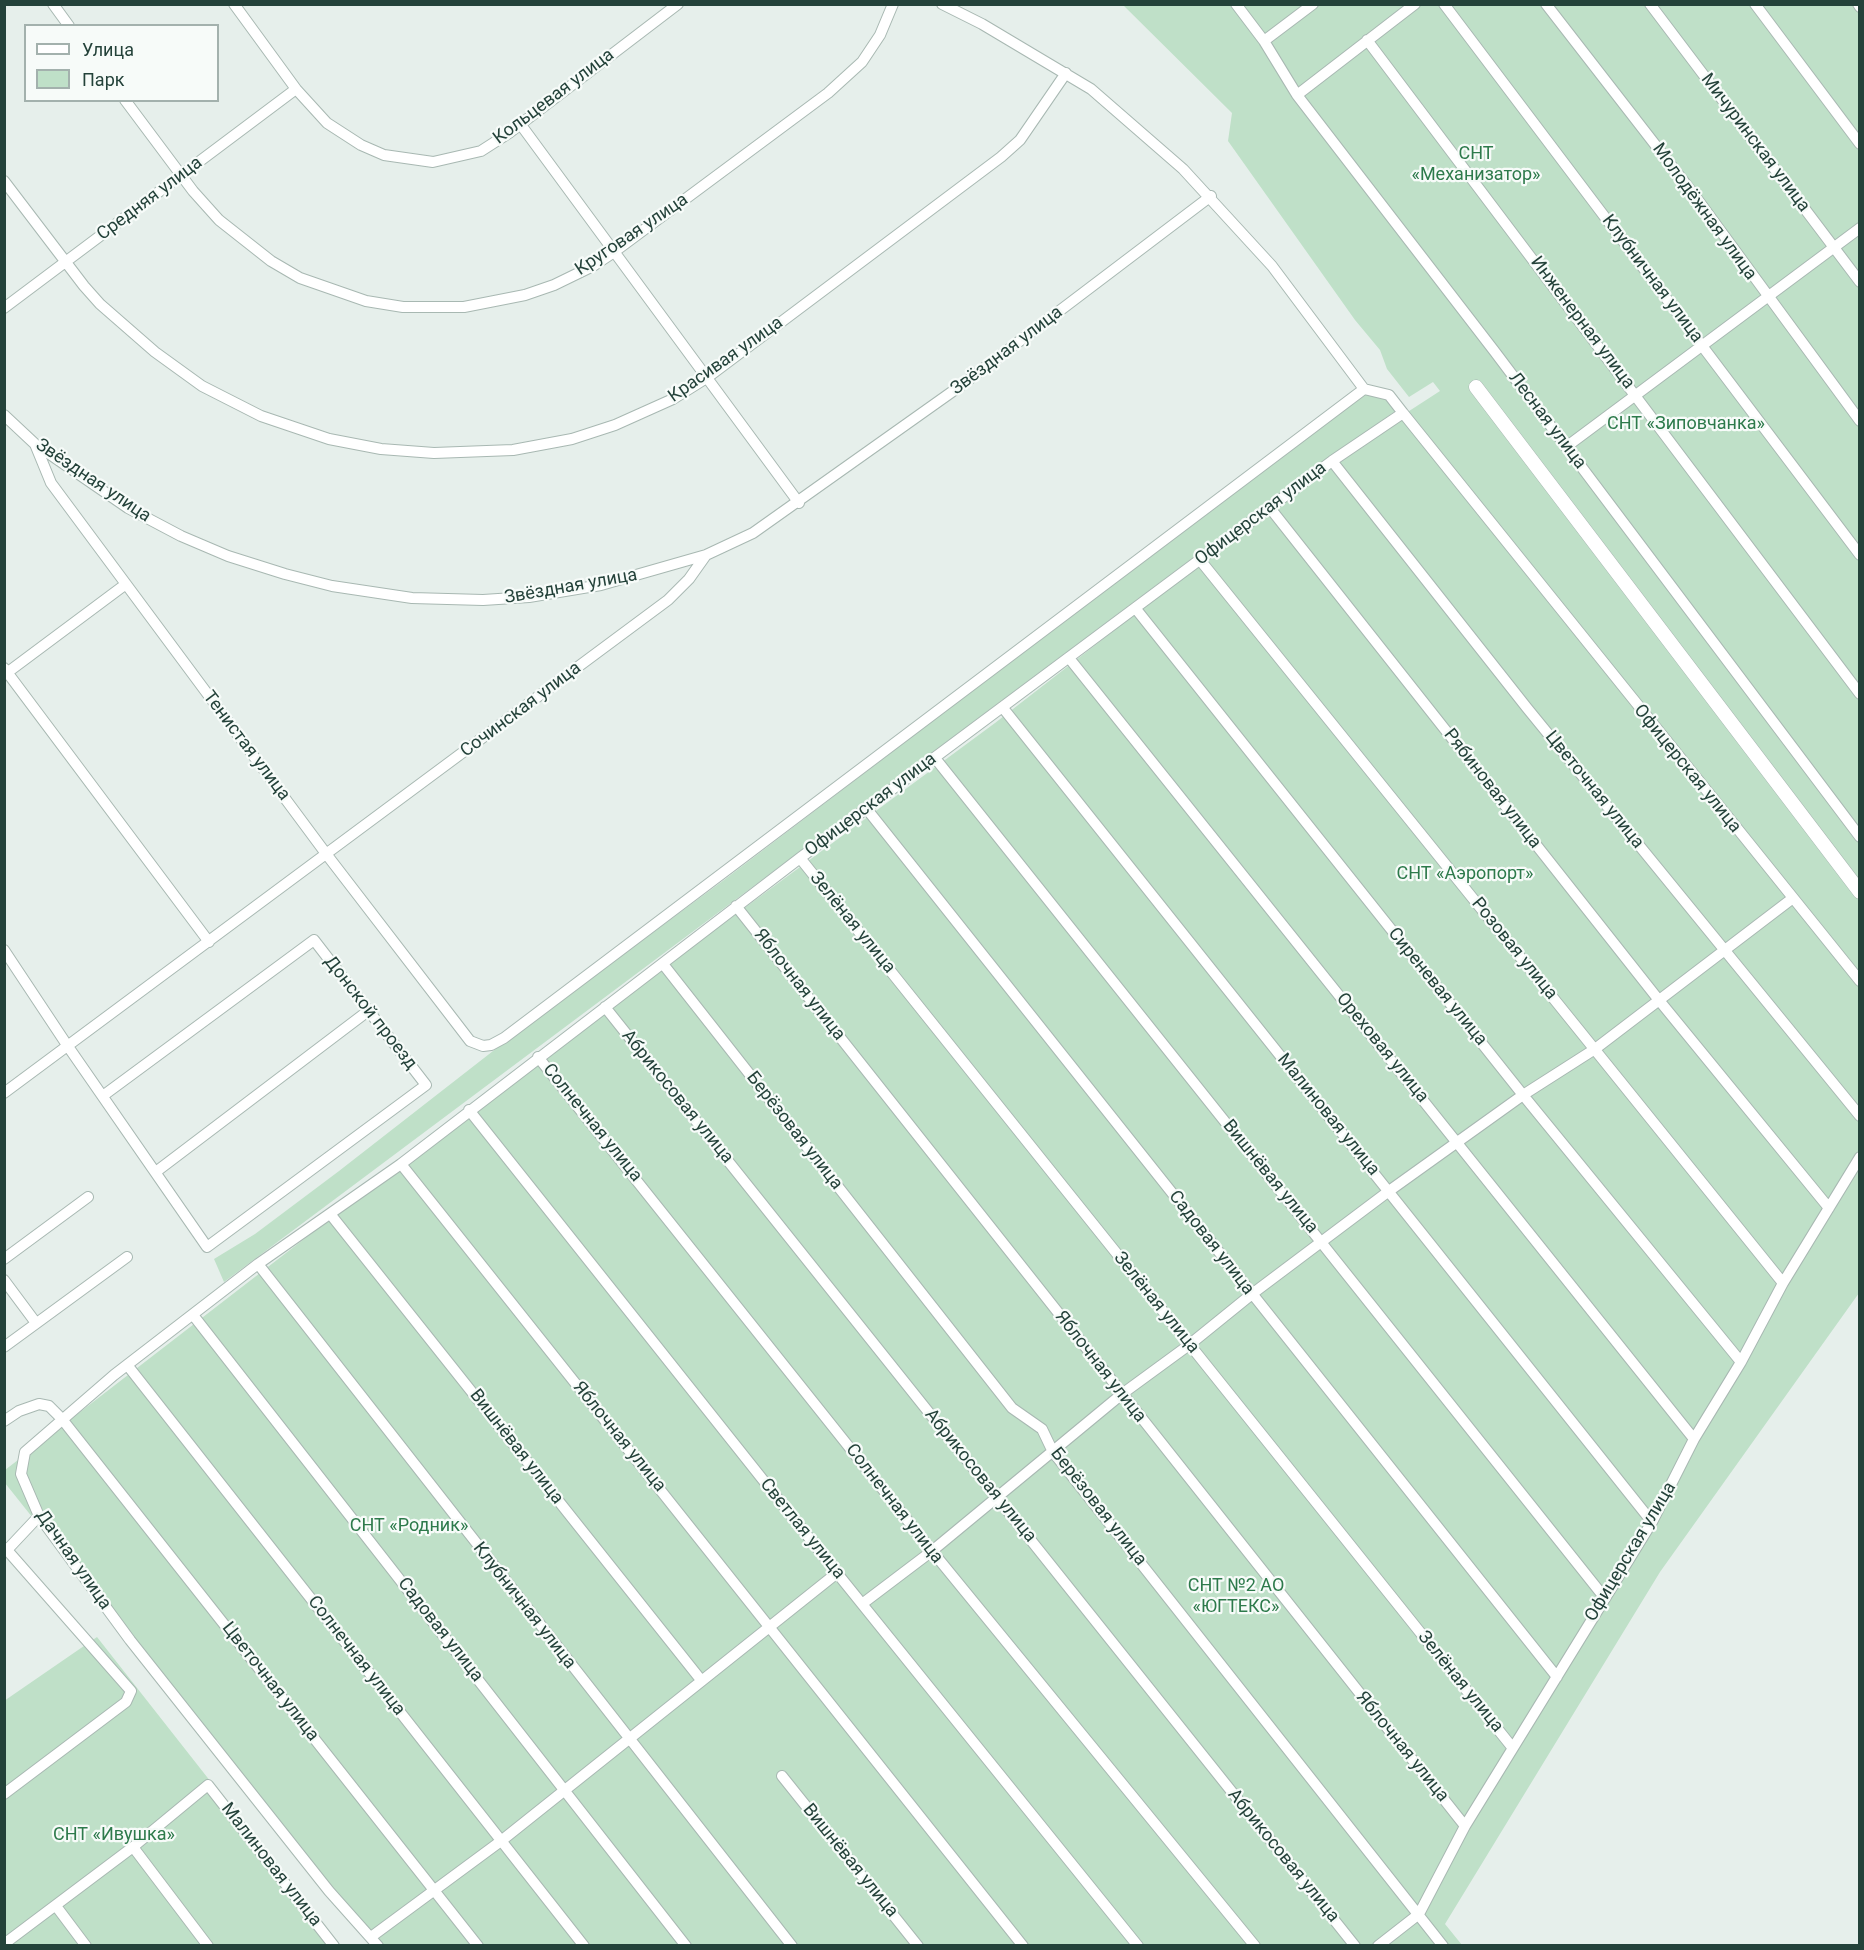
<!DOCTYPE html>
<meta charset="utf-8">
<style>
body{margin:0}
#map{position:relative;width:1864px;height:1950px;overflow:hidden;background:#e6efeb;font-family:Roboto,sans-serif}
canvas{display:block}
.frame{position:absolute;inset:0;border:6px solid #24423a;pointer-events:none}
.legend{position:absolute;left:24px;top:24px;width:195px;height:78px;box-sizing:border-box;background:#f7fbf9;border:2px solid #a3b1ad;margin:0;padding:8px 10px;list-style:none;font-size:18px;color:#24423a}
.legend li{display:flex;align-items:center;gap:12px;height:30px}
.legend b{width:30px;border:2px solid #a3b1ad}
</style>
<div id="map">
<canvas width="1864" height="1950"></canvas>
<div class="frame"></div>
<ul class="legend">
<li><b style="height:8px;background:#fff"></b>Улица</li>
<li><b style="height:16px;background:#bfe0c8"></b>Парк</li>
</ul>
</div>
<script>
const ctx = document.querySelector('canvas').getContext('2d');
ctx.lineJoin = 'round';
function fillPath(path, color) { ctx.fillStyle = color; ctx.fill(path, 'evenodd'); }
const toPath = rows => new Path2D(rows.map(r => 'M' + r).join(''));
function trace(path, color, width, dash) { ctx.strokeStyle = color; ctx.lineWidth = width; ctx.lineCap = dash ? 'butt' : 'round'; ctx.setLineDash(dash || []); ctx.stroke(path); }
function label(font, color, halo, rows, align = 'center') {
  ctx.font = font + ' Roboto,sans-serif'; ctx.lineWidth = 4.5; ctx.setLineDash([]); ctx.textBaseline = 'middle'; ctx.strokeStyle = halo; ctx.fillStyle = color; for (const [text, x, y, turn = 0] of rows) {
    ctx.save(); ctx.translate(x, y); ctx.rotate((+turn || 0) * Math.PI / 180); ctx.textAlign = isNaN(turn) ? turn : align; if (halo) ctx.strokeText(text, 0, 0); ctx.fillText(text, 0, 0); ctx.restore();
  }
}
fillPath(toPath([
 [1123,5,1859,5,1859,1293,1660,1572,1445,1924,1462,1945,373,1945,5,1483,5,1470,475,1107,995,723,1332,461,1440,391,1433,382,1409,397,1387,369,1380,350,1355,320,1228,141,1232,113],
 [1372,386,1398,409,1210,545,224,1282,214,1259,255,1234,339,1171,502,1044,724,880],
 [97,1637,339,1945,5,1945,4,1701]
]), '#bfe0c8');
const minor = toPath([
 [53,4,69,26],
 [234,4,296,89,327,123,361,145,384,155,433,162,481,151,509,133,678,4],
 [942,4,982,24,1091,89,1183,169,1272,266,1364,389],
 [1236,4,1264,41,1297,95,1495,352,1860,837],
 [1444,4,1860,555],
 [1546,4,1695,196,1860,421],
 [1650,4,1860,282],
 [1755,4,1860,144],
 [1858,4,1860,7],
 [1367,40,1860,694],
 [1264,41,1313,4],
 [1297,95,1415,4],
 [125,100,193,191,219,220,271,261,300,278,366,301,403,307,464,307,525,295,554,285,593,266,614,252,828,93,862,62,880,35,893,4],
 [521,125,799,503],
 [4,181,84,286,100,304,155,352,202,386,261,416,329,439,381,449,434,453,513,450,572,439,615,425,673,399,708,377,1001,157,1020,140,1066,73],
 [4,308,296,89],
 [4,415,35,444,128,508,181,536,228,556,285,574,332,586,412,598,483,600,529,597,601,585,706,555,753,533,963,384,1211,196],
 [35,444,51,483,327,855,470,1041,483,1046,491,1045,504,1038,1364,389,1389,395,1403,413],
 [1566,447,1860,228],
 [1332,461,1527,708,1860,1116],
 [1270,508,1658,999,1829,1208],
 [1200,560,1783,1283],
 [1136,609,1523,1095,1741,1362],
 [1069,658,1694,1439],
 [4,668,209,942],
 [4,675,126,584],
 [1003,708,1652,1522],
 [935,758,1604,1597],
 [866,808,1557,1677],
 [800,858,1512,1747],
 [736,906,1465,1826],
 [4,950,67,1045,207,1247,426,1085,314,940,104,1095],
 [663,964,1012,1408,1042,1429,1053,1452,1443,1946],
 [605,1007,1355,1946],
 [538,1057,932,1551,1255,1946],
 [4,1093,668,600,689,579,706,555],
 [469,1110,837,1573,1138,1946],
 [401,1164,1023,1946],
 [157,1171,368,1011],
 [331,1215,701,1680],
 [4,1259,88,1197],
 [258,1264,792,1946],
 [4,1280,36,1323],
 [193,1315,686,1946],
 [4,1347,127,1257],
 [128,1366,584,1946],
 [4,1421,19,1411,39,1404,49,1406,62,1419,478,1946],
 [4,1548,7,1550,39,1516],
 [862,1604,932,1551,1122,1394,1189,1345,1252,1294,1389,1191,1523,1095,1595,1049,1793,898],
 [782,1776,918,1946],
 [4,1794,126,1702,131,1691,7,1550],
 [133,1847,208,1946],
 [56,1906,86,1946],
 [371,1937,501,1841,837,1573],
 [4,1944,133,1847,208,1785,334,1946],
 [378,1946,329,1891,130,1640,39,1516,21,1474,25,1452,114,1375,258,1264,401,1164,800,858,1332,461,1403,413,1860,981],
 [1378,1946,1419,1914,1465,1826,1652,1522,1694,1439,1741,1362,1783,1283,1860,1157]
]);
const tertiary = toPath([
 [1476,387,1860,892]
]);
trace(minor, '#a8b8b2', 12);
trace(tertiary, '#a8b8b2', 15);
trace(minor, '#fff', 10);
trace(tertiary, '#fff', 14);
label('18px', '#24423a', '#f7fbf9', [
 ["Кольцевая улица",554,97,-37],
 ["Мичуринская улица",1755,143,53],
 ["Средняя улица",150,199,-37],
 ["Молодёжная улица",1704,212,54],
 ["Круговая улица",632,235,-34],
 ["Клубничная улица",1652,279,53],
 ["Инженерная улица",1582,323,53],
 ["Звёздная улица",1007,351,-37],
 ["Красивая улица",726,360,-35],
 ["Лесная улица",1547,421,53],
 ["Звёздная улица",93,481,34],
 ["Офицерская улица",1261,514,-37],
 ["Звёздная улица",571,587,-10],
 ["Сочинская улица",521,710,-37],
 ["Тенистая улица",246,746,53],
 ["Офицерская улица",1687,769,51],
 ["Рябиновая улица",1492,789,52],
 ["Цветочная улица",1594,790,51],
 ["Офицерская улица",871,805,-37],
 ["Зелёная улица",852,923,51],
 ["Розовая улица",1514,949,51],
 ["Яблочная улица",799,985,52],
 ["Сиреневая улица",1437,987,51],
 ["Донской проезд",370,1013,52],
 ["Ореховая улица",1382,1048,51],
 ["Абрикосовая улица",677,1097,51],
 ["Малиновая улица",1328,1115,51],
 ["Солнечная улица",592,1123,51],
 ["Берёзовая улица",794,1131,52],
 ["Вишнёвая улица",1270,1177,51],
 ["Садовая улица",1211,1243,52],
 ["Зелёная улица",1156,1303,51],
 ["Яблочная улица",1100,1367,52],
 ["Яблочная улица",619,1437,51],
 ["Вишнёвая улица",516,1447,52],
 ["Абрикосовая улица",980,1476,51],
 ["Солнечная улица",894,1504,52],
 ["Берёзовая улица",1098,1507,52],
 ["Светлая улица",802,1529,51],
 ["Офицерская улица",1631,1552,-59],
 ["Дачная улица",73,1560,55],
 ["Клубничная улица",524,1606,52],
 ["Садовая улица",440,1630,52],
 ["Солнечная улица",356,1656,52],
 ["Цветочная улица",270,1682,52],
 ["Зелёная улица",1460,1682,51],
 ["Яблочная улица",1402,1747,51],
 ["Абрикосовая улица",1283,1856,51],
 ["Вишнёвая улица",850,1861,51],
 ["Малиновая улица",271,1865,52]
]);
label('18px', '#2d7a4b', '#f7fbf9', [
 ["СНТ",1476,154],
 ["«Механизатор»",1476,175],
 ["СНТ «Зиповчанка»",1686,424],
 ["СНТ «Аэропорт»",1465,874],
 ["СНТ «Родник»",409,1526],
 ["СНТ №2 АО",1236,1586],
 ["«ЮГТЕКС»",1236,1607],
 ["СНТ «Ивушка»",114,1835]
]);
</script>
